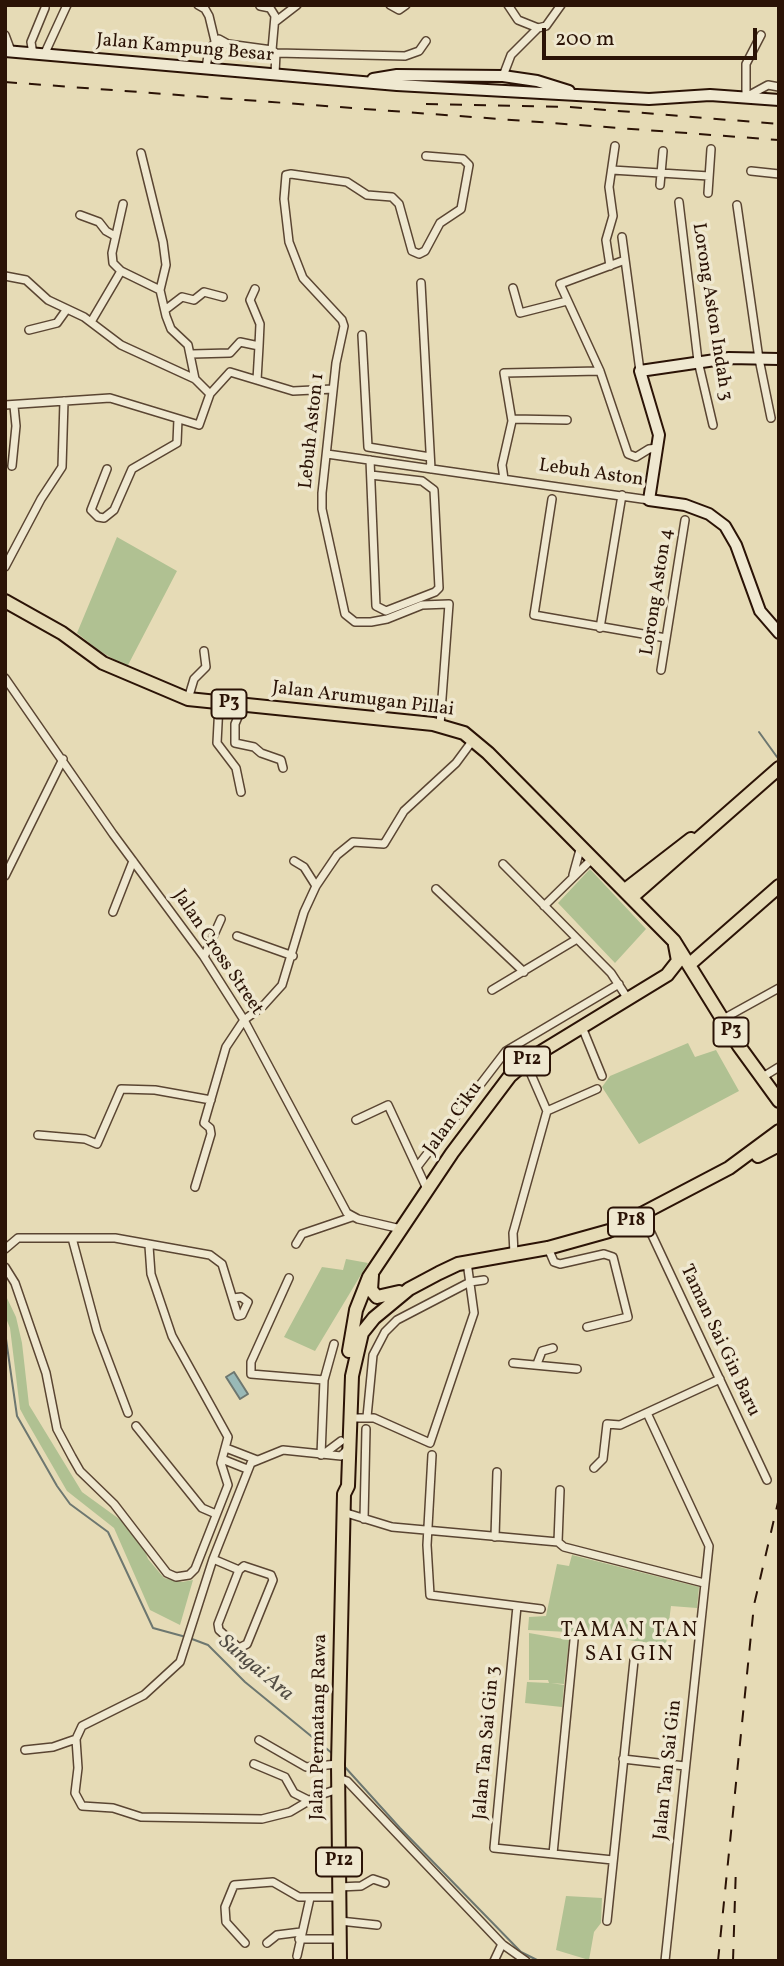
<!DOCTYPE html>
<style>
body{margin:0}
#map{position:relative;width:784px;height:1966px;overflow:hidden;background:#e6dbb6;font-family:Vollkorn,serif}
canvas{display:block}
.frame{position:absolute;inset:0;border:7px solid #2b1306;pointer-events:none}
.scale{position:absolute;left:542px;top:28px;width:215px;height:32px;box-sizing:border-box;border:4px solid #2b1306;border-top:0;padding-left:9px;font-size:21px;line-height:24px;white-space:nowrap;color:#2b1306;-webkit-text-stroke:5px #efe8d0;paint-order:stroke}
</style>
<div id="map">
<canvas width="784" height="1966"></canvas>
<div class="frame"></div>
<div class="scale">200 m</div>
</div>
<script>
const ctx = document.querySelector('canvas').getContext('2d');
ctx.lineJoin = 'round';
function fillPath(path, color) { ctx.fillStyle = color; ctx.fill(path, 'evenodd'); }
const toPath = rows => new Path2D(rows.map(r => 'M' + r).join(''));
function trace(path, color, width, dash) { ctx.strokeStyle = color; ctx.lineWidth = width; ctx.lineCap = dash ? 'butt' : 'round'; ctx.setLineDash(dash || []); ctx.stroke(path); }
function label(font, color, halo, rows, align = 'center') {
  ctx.font = font + ' Vollkorn,serif'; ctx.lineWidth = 7; ctx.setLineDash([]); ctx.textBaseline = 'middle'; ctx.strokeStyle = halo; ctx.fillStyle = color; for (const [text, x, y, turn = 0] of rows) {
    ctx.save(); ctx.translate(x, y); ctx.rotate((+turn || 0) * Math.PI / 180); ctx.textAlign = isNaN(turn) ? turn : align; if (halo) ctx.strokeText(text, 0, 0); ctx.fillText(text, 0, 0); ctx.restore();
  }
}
fillPath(toPath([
 [117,537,177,571,127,667,98,650,77,633],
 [590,869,646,929,615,963,558,903],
 [688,1043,695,1057,716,1050,739,1091,639,1144,602,1087,610,1076],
 [346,1259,368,1263,315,1351,284,1337,322,1267,343,1270],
 [5,1294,16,1317,22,1343,29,1405,82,1492,122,1521,143,1545,148,1559,164,1578,182,1582,193,1580,180,1625,150,1610,114,1528,67,1491,26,1420,20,1409,10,1328,5,1316],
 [572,1555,699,1587,697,1608,671,1606,666,1645,569,1632,528,1630,529,1617,546,1616,557,1564,569,1566],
 [529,1633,569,1640,564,1684,551,1683,564,1685,562,1707,525,1703,527,1682,549,1683,548,1680,529,1680],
 [566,1896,602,1898,601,1923,594,1932,589,1960,556,1950]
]), '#b0c192');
const water = toPath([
 [234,1372,248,1394,240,1399,226,1377,234,1372]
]);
fillPath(water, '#99b9b7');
trace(water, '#6d7770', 2);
trace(toPath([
 [759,732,777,757],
 [5,1332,17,1416,57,1486,70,1504,108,1532,153,1628,186,1637],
 [192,1639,208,1645,245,1682,333,1754],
 [344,1766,400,1828,521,1952,539,1961]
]), '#6d7770', 2);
const street = toPath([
 [198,5,205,9,209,16,215,41],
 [390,5,399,10,406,5],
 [508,5,518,20,538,28],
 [260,6,270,8,275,16,272,50,276,53,275,74],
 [275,22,297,5],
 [5,35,11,51],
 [761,35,746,64,746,97,768,85,779,87],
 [276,53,405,56,419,51,426,41],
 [33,54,31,42,45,8],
 [44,55,67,5],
 [206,68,209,49,219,39,228,44,272,50],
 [503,76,511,55,538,28,546,26,561,5],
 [141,153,163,242,166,265,160,290,166,316,171,329,188,345,195,379],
 [426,156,463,159,469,165,461,209,440,223,425,251,419,254,412,251,399,204,392,197,367,195,347,182,291,174,286,175,284,199,289,242,303,278,342,320,344,326,336,363,322,493,322,509,345,614,355,622,371,622,387,619,422,605,449,604,440,725],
 [612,170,709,176],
 [751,171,779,174],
 [660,185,663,151],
 [708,193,711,149],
 [679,202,698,361,713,425],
 [123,204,112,253,113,263,121,271,160,290],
 [737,205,759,359,771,418],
 [80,215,99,222,106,231,115,236],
 [622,237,640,371],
 [625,260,560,284,600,371,628,454,636,457,649,449,657,448],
 [610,266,606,240,613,216,609,187,615,146],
 [5,276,26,280,48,300,84,317,121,345,195,379,210,394],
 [421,283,431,469],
 [513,288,520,313,567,301],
 [255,289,250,300,260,324,259,346],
 [165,310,182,297,194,300,204,292,223,297],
 [91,322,121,271],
 [29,330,57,323,67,309],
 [362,335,368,447,430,457],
 [192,354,230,353,240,342,259,346,257,380],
 [5,405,110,398,199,425,210,394,230,372,293,391,333,389],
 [512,419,567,420],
 [327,454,649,500],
 [370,460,376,606,386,611,435,592,439,588,434,490,422,481,371,475],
 [12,466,16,426,14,406],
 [107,469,91,510,98,517,104,518,114,510,132,469,177,443,178,419],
 [504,479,502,465,512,421,504,373,600,371],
 [552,499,534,615,666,638],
 [5,567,41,499,62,467,64,401],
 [600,628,622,495],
 [661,670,685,520],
 [5,678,113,834,204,957,244,1020,347,1213,358,1219,401,1229],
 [188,699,194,679,206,667,204,651],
 [219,704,217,743,236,768,241,792],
 [243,705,235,724,235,743,254,747,261,753,281,760,283,768],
 [294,861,304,867,316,886],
 [503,864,611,973,628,999],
 [573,875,581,846],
 [5,876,63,759],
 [436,889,524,972],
 [544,906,593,858],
 [113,912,133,861],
 [237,936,293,956],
 [204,957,221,919],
 [492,990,577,939],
 [723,1019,779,988],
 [582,1027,602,1076],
 [523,1064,530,1072,547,1111],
 [761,1078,779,1067],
 [547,1111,597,1089],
 [356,1120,388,1105,427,1189],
 [38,1135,85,1139,97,1144,121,1089,155,1090,211,1100],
 [417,1167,506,1051,619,984],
 [195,1187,211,1134,210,1128,204,1123,226,1047,244,1020,263,1006,282,985,304,912,316,886,337,855,353,842,384,844,404,811,456,763,473,740],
 [643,1216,767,1480],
 [72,1238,97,1331,128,1413],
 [296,1244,302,1234,352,1217],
 [548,1248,554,1262,560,1264,604,1254,613,1257,628,1317,587,1327],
 [5,1249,18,1238,115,1238,210,1255,222,1264,238,1316,242,1315,248,1302,241,1297,233,1298],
 [514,1254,513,1233,547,1111],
 [5,1267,15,1283,46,1373,57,1429,72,1457,80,1471,114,1504,167,1573,176,1577,189,1575,195,1569,228,1485,221,1463,228,1437,172,1336,151,1274,149,1246],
 [289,1278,251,1362,251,1374,324,1380],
 [513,1363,577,1369],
 [537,1364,542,1351,553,1348],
 [647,1413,709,1546,665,1961],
 [367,1417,373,1355,385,1332,397,1320,470,1282,484,1280],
 [350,1418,374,1418,430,1443,474,1313,467,1262],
 [136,1426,202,1508,216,1514],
 [226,1448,257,1460],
 [325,1453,341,1441],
 [321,1455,324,1380,334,1344],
 [432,1455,427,1545,430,1595,541,1609],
 [222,1459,247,1469],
 [594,1468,603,1459,607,1424,620,1425,720,1379],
 [343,1512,392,1527,558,1542,564,1547,704,1583],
 [364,1519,366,1429],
 [495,1537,497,1472],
 [558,1542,560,1490],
 [213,1559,239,1570],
 [244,1566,271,1575,273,1580,247,1644,239,1648,219,1630,218,1624,239,1570,244,1566],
 [517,1606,494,1848,613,1860],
 [259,1740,306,1767,338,1764],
 [25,1750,53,1747,76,1739],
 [623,1759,685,1766],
 [254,1764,285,1777,294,1793,308,1800],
 [338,1778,347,1781,502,1944,526,1961],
 [338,1789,317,1796,290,1812,262,1819,141,1817,113,1808,82,1806,75,1793,78,1768,76,1739,82,1726,144,1695,180,1662,213,1559,251,1463,283,1450,341,1456,348,1449],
 [553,1854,574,1640],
 [339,1887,361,1886,373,1879,385,1883],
 [340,1921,377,1925],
 [607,1921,635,1651],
 [299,1939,340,1939],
 [245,1943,226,1922,225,1907,234,1885,273,1882,299,1897,339,1897],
 [267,1943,277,1935,301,1932],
 [297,1956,310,1898],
 [494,1961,502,1944]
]);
const secondary = toPath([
 [5,51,397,85,649,99,710,95,779,100],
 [373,79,397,75,503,76,537,81,569,91],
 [779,359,729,358,640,371,659,435,649,500,685,505,709,514,725,526,736,545,760,611,779,633]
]);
const primary = toPath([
 [5,601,62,633,103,663,188,699,433,724,464,733,488,753,674,941,739,1046,779,1101],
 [625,890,691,839],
 [632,897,779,768],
 [691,963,779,886],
 [758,1156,779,1145],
 [372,1275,371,1290,377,1297,399,1292],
 [349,1351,356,1310,369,1277,452,1153,510,1076,531,1058,667,975,678,961,675,945],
 [340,1961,338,1764,344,1494,348,1486,352,1376,362,1333,374,1318,409,1289,439,1273,458,1264,548,1248,609,1231,729,1168,779,1131]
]);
trace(street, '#5a4532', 10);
trace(secondary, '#2b1306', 14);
trace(primary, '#2b1306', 16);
trace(street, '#efe8d0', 7);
trace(secondary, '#efe8d0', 10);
trace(primary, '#e6dbb6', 12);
trace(toPath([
 [5,82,779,140],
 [426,104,570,107,779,124],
 [718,1961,754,1605,779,1498],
 [733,1961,736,1866]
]), '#2b1306', 2, [12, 12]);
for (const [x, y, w] of [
 [229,704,35],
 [731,1032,35],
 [527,1061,46],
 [631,1222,46],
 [339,1862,46]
]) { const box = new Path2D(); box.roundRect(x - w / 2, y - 14.5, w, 29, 5); ctx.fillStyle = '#efe8d0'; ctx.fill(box); trace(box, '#2b1306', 2); }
label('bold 18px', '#2b1306', null, [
 ["P3",229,704],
 ["P3",731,1032],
 ["P12",527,1061],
 ["P18",631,1222],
 ["P12",339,1862]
]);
label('19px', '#2b1306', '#efe8d0', [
 ["Jalan Kampung Besar",185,49,5],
 ["Lorong Aston Indah 3",711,312,81],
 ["Lebuh Aston 1",313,431,-84],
 ["Lebuh Aston",591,474,8],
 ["Lorong Aston 4",658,592,-81],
 ["Jalan Arumugan Pillai",363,700,7],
 ["Jalan Cross Street",217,953,56],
 ["Jalan Ciku",454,1119,-54],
 ["Taman Sai Gin Baru",719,1341,65],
 ["Jalan Permatang Rawa",320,1727,-89],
 ["Jalan Tan Sai Gin 3",488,1743,-85],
 ["Jalan Tan Sai Gin",669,1770,-84]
]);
ctx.letterSpacing = '2px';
label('21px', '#2b1306', '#efe8d0', [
 ["TAMAN TAN",630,1632],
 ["SAI GIN",630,1656]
]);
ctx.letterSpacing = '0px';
label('italic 21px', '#524d44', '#efe8d0', [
 ["Sungai Ara",255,1669,40]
]);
</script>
